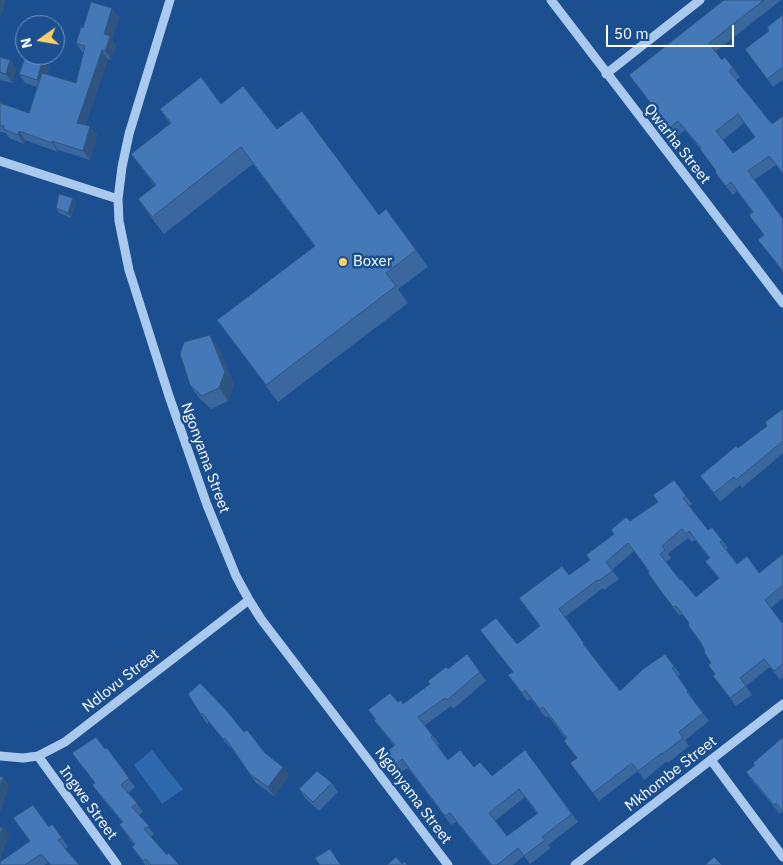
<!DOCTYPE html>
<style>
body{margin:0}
#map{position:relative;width:783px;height:865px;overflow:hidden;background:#1b4f8f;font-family:"IBM Plex Sans",sans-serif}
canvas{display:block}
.north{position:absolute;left:15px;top:15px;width:50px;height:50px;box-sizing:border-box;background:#1b4f8f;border:1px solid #7695bc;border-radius:50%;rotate:257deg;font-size:14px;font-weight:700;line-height:20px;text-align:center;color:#fff}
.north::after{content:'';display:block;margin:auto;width:18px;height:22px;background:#ffd166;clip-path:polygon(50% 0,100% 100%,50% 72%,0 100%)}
.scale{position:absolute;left:606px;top:25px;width:128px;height:22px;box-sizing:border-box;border:2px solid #fff;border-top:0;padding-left:6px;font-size:15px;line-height:18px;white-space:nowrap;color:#fff;-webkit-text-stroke:4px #1b4f8f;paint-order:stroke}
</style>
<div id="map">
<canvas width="783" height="865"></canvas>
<div class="north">N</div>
<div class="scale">50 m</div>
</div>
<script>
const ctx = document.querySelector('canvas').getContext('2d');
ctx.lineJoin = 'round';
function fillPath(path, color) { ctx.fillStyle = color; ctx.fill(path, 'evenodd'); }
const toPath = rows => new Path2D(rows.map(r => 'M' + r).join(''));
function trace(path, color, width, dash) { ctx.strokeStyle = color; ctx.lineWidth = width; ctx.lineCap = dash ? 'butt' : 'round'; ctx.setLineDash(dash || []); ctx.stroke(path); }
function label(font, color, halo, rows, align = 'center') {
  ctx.font = font + ' "IBM Plex Sans",sans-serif'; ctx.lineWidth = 5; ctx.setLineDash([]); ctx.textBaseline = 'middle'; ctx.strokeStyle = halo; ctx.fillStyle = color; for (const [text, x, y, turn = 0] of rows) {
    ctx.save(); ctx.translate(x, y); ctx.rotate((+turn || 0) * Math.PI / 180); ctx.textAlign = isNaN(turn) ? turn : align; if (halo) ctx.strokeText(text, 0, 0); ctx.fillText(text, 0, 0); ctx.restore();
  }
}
fillPath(toPath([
 [152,750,183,789,162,804,134,765]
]), '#2e69ad');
trace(toPath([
 [170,0,129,134,122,167,118,199,119,221,129,270,169,396,207,505,236,576,249,600,261,619,448,865],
 [551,0,783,303],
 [606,74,700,0],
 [0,161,118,199],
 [0,756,23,758,38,756,65,742,249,600],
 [38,756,117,865],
 [711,760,783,857],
 [575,865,783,704]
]), '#a9c9ee', 9);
fillPath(toPath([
 [724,0,781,0,715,52,722,60,733,68,740,77,736,80,772,124,783,116,783,174,776,165,754,180,783,219,783,272,758,240,764,235,749,215,752,212,737,191,733,195,721,181,715,172,716,171,700,149,685,130,676,137,629,75],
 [744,123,755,137,733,153,723,140],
 [783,15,783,80,773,87,745,49,769,31],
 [119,17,112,39,116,45,111,60,108,59,85,125,90,126,97,135,90,160,58,150,58,152,25,140,24,144,9,138,6,133,0,132,0,101,3,104,29,113,37,87,25,83,19,74,49,68,47,74,76,83,84,53,82,52,76,43,83,28],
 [10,60,16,69,12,83,0,80,0,72],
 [221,104,277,129,379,215,416,250,428,267,398,289,408,303,278,402,217,320,315,246,253,164,164,234,150,216,138,199,155,186,131,154,170,124,160,109],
 [76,202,71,218,59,213,56,208],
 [210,335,219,348,234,385,228,401,211,409,199,398,190,385],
 [783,409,783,453,742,488,740,485,720,502,700,476,738,448,767,426],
 [674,480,692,504,689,506,708,530,712,527,728,548,726,550,737,564,759,573,783,554,783,598,771,608,782,623,783,622,783,677,780,680,770,667,746,686,752,695,736,706,713,676,715,674,711,663,705,651,689,623,682,614,679,616,669,602,648,573,649,572,634,551,612,570,619,579,604,590,603,588,565,617,590,652,589,652,620,691,665,654,680,674,678,676,694,700,693,700,709,721,685,740,689,746,668,763,667,761,644,780,638,771,599,801,570,763,577,758,566,739,548,716,546,718,531,699,527,701,508,675,513,672,480,630,517,644,540,626,569,575,590,560,614,534,657,502],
 [688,538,692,542,695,540,709,558,705,561,719,579,696,597,680,580,666,562,671,558,668,554],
 [467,654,486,681,453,709,451,706,425,725,439,744,437,746,448,760,474,767,492,776,525,750,578,822,548,845,551,848,530,864,524,856,513,865,491,865,456,822,451,825,408,768,400,773,386,752,394,746,380,728,374,720,375,719,368,710,398,702,403,704,430,684],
 [525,797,537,814,507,836,495,821],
 [200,683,244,732,265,753,283,767,289,776,274,796,256,783,231,747,230,748,209,722,207,724,201,715],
 [107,748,135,787,128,793,143,812,139,815,154,834,151,837,167,855,179,865,145,865,132,847,134,845,119,824,122,822,98,793,92,785,95,783,72,753],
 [766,751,782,812,780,814,752,781,746,772,754,766],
 [332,783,338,792,319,811,305,798,299,789],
 [49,827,62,838,68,847,65,849,79,865,50,865,48,863,44,865,0,865]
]), '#3a679d');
fillPath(toPath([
 [0,0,6,0,0,19],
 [112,8,119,17,112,39,116,45,111,60,105,51,104,34],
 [102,50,108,59,83,132,77,123],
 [43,59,49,68,43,89,37,80],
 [10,60,16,69,12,83,6,74],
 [90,126,97,135,90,160,83,151],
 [19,131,25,140,24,144,18,135],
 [52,141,58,150,58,152,52,143],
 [73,198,76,202,71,218,68,213],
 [210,335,219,348,234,385,228,401,219,388],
 [283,767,289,776,274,796,268,787],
 [3,777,9,785,1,812,0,811,0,787],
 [3,826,9,834,0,861,0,835]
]), '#305480');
const building = toPath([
 [724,0,764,0,709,43,722,60,725,57,733,68,729,71,772,124,783,116,783,173,769,156,748,171,783,219,783,271,758,240,764,235,749,215,753,212,731,182,726,186,715,172,716,171,700,149,701,148,678,121,670,128,629,75,724,0],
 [738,114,755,137,733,153,716,131,738,114],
 [91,2,112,8,104,34,110,36,105,51,102,50,77,123,90,126,83,151,52,141,52,143,19,131,18,135,3,129,4,126,0,125,0,101,1,101,0,103,29,113,42,73,76,83,85,46,76,43,81,27,83,28,91,2],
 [783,15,783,67,767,79,745,49,769,31,767,27,783,15],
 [26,55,31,55,43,59,37,80,19,74,26,55],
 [0,57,10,60,6,74,0,72,0,57],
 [201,77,221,104,243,86,277,129,302,111,379,215,386,209,416,250,386,273,396,286,266,385,217,320,315,246,241,147,152,217,138,199,156,185,131,154,171,123,160,109,201,77],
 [59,194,73,198,68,213,56,208,59,194],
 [210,335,225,372,219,388,202,396,190,385,180,354,184,342,210,335],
 [783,409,783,441,736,480,734,477,714,493,700,476,736,446,738,448,767,426,765,422,783,409],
 [674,480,686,496,683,498,708,530,712,527,722,540,720,542,737,564,747,556,759,573,783,554,783,585,765,600,782,623,783,622,783,664,774,671,764,659,740,678,746,686,730,698,713,676,715,674,708,665,711,663,704,652,705,651,701,643,688,625,689,623,676,606,673,607,663,594,648,573,649,571,628,543,606,562,613,571,598,581,597,580,559,609,584,643,583,644,620,691,643,669,665,654,674,666,672,668,688,691,687,692,703,713,679,732,683,738,662,754,662,753,638,771,632,763,593,793,570,763,577,758,564,741,567,738,543,707,540,709,525,690,522,693,508,675,513,672,480,630,496,618,517,644,540,626,519,598,562,566,569,575,590,560,586,555,614,534,611,530,626,517,630,521,658,502,653,495,674,480],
 [682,529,686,534,689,531,710,558,705,561,719,578,696,597,681,579,680,580,660,554,665,550,662,546,682,529],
 [467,654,480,672,447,700,445,698,418,717,433,736,431,737,448,760,460,750,474,767,480,762,492,776,525,750,572,814,542,837,545,840,524,856,518,848,497,865,492,865,450,813,445,816,402,759,395,765,386,752,395,745,374,720,376,719,368,710,390,693,398,702,401,700,403,704,430,684,428,681,446,667,448,669,467,654],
 [519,789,538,813,507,836,489,813,519,789],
 [200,683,226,710,244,732,247,730,265,753,283,767,268,787,250,774,225,738,223,739,202,713,201,715,188,694,200,683],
 [96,737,105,749,107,748,129,778,121,785,137,803,132,807,149,826,144,829,167,855,169,853,179,865,151,865,146,859,143,861,132,847,135,844,119,824,123,822,92,785,95,783,72,753,96,737],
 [783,737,783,813,776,803,774,805,746,772,755,765,753,763,783,737],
 [317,771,332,783,313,802,299,789,317,771],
 [0,776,3,777,0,787,0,776],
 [33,805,49,827,52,824,62,838,58,840,79,865,51,865,41,854,25,865,0,865,0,862,30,841,13,818,33,805],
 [3,826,0,835,0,828,3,826],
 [330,849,341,865,320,865,315,858,330,849],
 [396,857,402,864,405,862,407,865,387,865,396,857],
 [714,857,722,865,705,865,714,857]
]);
fillPath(building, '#4478b7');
trace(building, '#305480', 1);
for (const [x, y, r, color] of [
 [343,262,5,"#ffd166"]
]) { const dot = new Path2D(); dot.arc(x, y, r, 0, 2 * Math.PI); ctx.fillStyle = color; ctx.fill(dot); trace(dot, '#1b4f8f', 2); }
label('15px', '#fff', '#1b4f8f', [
 ["Qwarha Street",677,144,52],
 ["Ngonyama Street",205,458,70],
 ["Ndlovu Street",121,681,-38],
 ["Mkhombe Street",671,774,-38],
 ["Ngonyama Street",413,796,53],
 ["Ingwe Street",88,803,54]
]);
label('15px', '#fff', '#1b4f8f', [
 ["Boxer",353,262]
], 'left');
</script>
